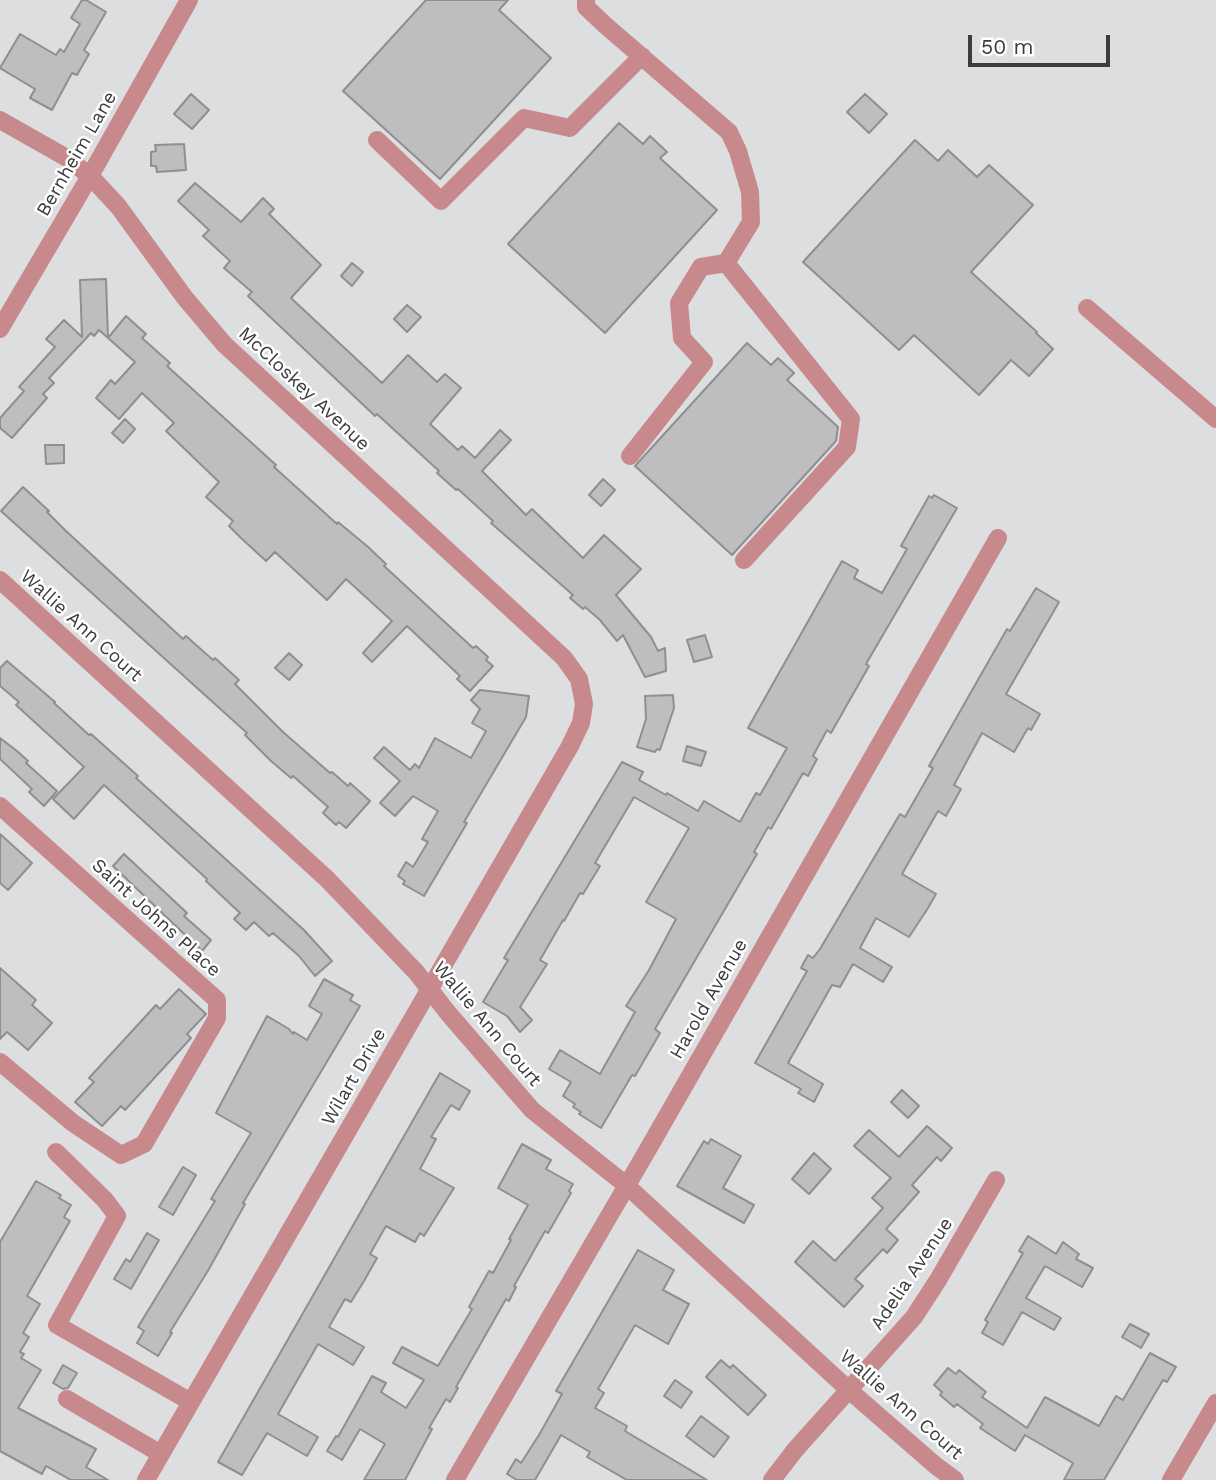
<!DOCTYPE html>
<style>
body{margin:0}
#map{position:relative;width:1216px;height:1480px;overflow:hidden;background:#dddee0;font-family:"Work Sans",sans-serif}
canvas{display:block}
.scale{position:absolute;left:968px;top:35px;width:142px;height:32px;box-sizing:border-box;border:4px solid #3c3c3d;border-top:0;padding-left:9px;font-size:21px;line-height:24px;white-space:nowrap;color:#3c3c3d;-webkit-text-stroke:5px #fff;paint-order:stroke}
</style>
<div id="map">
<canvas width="1216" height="1480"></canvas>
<div class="scale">50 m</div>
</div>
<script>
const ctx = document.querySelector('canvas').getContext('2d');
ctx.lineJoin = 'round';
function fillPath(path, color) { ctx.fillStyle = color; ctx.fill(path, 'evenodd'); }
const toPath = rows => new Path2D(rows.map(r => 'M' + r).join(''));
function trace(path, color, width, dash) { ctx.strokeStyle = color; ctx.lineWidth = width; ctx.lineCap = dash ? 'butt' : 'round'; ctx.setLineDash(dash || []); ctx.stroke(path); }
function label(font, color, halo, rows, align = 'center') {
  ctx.font = font + ' "Work Sans",sans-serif'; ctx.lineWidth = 5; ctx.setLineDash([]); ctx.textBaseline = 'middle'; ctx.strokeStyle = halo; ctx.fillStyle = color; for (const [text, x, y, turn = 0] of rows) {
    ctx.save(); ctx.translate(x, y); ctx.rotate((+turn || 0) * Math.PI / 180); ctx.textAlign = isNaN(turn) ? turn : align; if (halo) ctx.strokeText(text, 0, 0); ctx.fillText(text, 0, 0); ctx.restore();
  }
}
const building = toPath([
 [82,0,86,0,106,12,84,50,89,54,77,75,72,73,52,110,30,98,35,89,0,68,20,34,56,55,60,49,64,52,80,24,71,18,82,0],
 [426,0,508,0,499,10,551,58,440,179,343,91,426,0],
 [191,94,209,110,192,129,174,114,191,94],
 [865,94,887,114,869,133,847,112,865,94],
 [619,123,643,144,650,136,667,152,660,158,717,210,605,333,508,244,619,123],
 [915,140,938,161,948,150,977,177,989,165,1033,205,971,272,1037,332,1036,333,1053,349,1029,376,1011,360,979,395,914,335,899,350,803,262,915,140],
 [184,144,186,170,157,172,156,166,151,166,151,152,156,151,155,145,184,144],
 [195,183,241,222,263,198,274,209,269,214,321,265,291,298,382,383,408,355,437,382,445,374,461,388,430,424,458,450,462,446,475,458,500,430,511,440,482,471,526,515,532,509,583,558,604,535,641,569,616,595,651,637,658,651,665,648,666,671,645,677,623,635,617,641,600,620,585,607,583,609,570,598,573,595,491,523,493,521,458,489,456,490,437,473,439,471,377,414,375,416,356,398,248,296,252,292,224,268,230,261,203,236,209,230,178,201,195,183],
 [352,263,363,272,352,286,341,276,352,263],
 [106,279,108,338,126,316,146,334,142,338,170,363,167,366,276,465,274,467,337,524,338,522,367,546,386,564,384,566,473,648,476,646,488,657,486,660,493,666,470,691,457,679,460,676,407,626,372,662,363,653,392,621,346,579,327,600,275,552,266,561,241,538,229,526,233,521,206,497,219,482,166,431,174,423,142,393,119,419,96,398,111,380,115,384,135,362,99,330,94,336,91,333,49,378,54,383,43,394,47,398,12,438,0,428,0,418,24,391,19,387,55,347,46,339,64,320,82,337,80,280,106,279],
 [407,305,421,317,407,332,394,319,407,305],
 [747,343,771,365,778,358,794,373,787,380,838,427,836,441,732,555,635,466,747,343],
 [125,419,135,429,123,443,112,433,125,419],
 [45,445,64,445,64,463,46,464,45,445],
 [603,479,615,490,601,506,589,495,603,479],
 [23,487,49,511,47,512,66,531,183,639,186,636,213,660,215,658,239,680,235,684,283,732,330,773,332,772,348,786,350,783,370,801,346,828,339,822,336,825,323,813,328,807,293,776,291,778,271,761,245,735,247,733,1,511,23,487],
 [934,495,957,508,866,664,869,666,831,733,827,730,813,756,817,759,808,776,803,773,771,829,768,827,754,852,757,854,655,1029,660,1033,635,1076,632,1075,601,1128,579,1114,581,1112,573,1107,575,1104,563,1096,571,1082,549,1069,560,1050,600,1074,635,1012,626,1006,649,970,676,919,646,902,689,828,634,797,595,863,600,866,583,894,580,893,564,921,563,920,540,960,547,964,520,1007,532,1020,520,1032,507,1016,483,1002,508,960,504,958,622,762,643,772,639,780,666,795,667,793,698,811,704,801,740,822,756,793,760,795,787,748,748,728,842,561,858,570,854,578,882,593,907,549,901,546,929,496,932,498,934,495],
 [1036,588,1059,602,1006,694,1040,714,1031,730,1028,728,1014,752,982,733,954,785,961,789,946,816,938,811,902,874,936,894,928,908,909,937,876,918,860,948,892,967,883,982,853,964,840,987,832,985,788,1063,823,1084,814,1102,798,1093,801,1089,755,1063,807,971,801,968,808,955,813,958,820,949,900,814,905,817,933,768,929,766,987,664,1007,629,1010,631,1036,588],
 [705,635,712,657,694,662,687,640,705,635],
 [289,653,302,665,289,680,275,668,289,653],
 [7,661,55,702,54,703,89,735,91,734,138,776,136,778,304,930,332,961,315,976,299,956,273,933,269,936,254,922,246,930,234,919,240,913,206,881,207,879,104,785,74,819,53,799,84,767,16,705,19,702,0,686,0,668,7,661],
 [480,690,529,696,526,717,464,822,467,823,424,896,403,884,405,881,398,876,406,862,413,867,428,842,422,839,438,811,413,796,395,816,380,803,400,781,374,758,384,747,410,770,415,764,419,768,435,738,471,758,486,731,472,723,480,709,471,700,480,690],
 [673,695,674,708,660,750,657,749,655,752,637,747,646,719,645,696,673,695],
 [0,738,17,751,28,761,26,763,57,791,44,806,29,792,32,789,0,759,0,738],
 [687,746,706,752,701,766,683,761,687,746],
 [0,834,32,863,8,890,0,883,0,834],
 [124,854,187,913,184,916,211,940,202,951,113,866,124,854],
 [0,968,36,1000,32,1005,52,1023,28,1050,7,1032,0,1039,0,968],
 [324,979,353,995,350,1000,360,1006,243,1203,245,1204,209,1269,170,1332,172,1333,158,1356,137,1343,144,1331,138,1327,215,1201,211,1199,251,1133,216,1113,267,1016,289,1029,293,1034,294,1032,307,1040,322,1014,309,1006,324,979],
 [179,989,206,1014,187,1034,191,1038,125,1110,121,1106,102,1126,75,1102,94,1082,89,1078,156,1005,160,1009,179,989],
 [440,1073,470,1091,459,1110,451,1105,431,1137,436,1139,420,1169,454,1188,424,1236,420,1233,415,1242,386,1226,370,1254,377,1258,364,1281,351,1302,345,1299,329,1327,364,1347,353,1365,318,1344,278,1414,318,1437,307,1456,267,1433,242,1475,218,1462,440,1073],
 [902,1090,919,1106,908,1118,891,1102,902,1090],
 [927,1126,952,1148,941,1161,937,1157,912,1185,919,1192,886,1229,898,1240,887,1253,883,1249,855,1279,863,1286,844,1307,795,1262,813,1241,835,1261,883,1208,872,1198,891,1178,854,1146,869,1130,899,1157,927,1126],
 [711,1139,741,1156,723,1188,754,1205,744,1223,677,1186,704,1141,708,1144,711,1139],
 [522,1144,551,1160,546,1169,573,1184,569,1191,571,1193,548,1233,545,1231,514,1286,516,1287,509,1301,506,1299,456,1387,458,1388,450,1402,446,1399,429,1428,432,1429,405,1480,364,1480,385,1444,360,1429,342,1460,327,1451,336,1436,338,1437,372,1376,386,1383,381,1392,406,1408,424,1380,393,1363,402,1347,438,1366,472,1309,469,1307,489,1271,493,1273,511,1240,509,1239,528,1205,498,1188,522,1144],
 [814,1153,831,1169,809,1194,792,1179,814,1153],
 [183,1167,196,1175,173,1215,159,1207,183,1167],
 [36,1181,61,1195,59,1198,71,1205,64,1217,70,1221,27,1296,40,1304,23,1333,29,1337,20,1352,24,1354,21,1358,41,1370,18,1408,96,1449,86,1467,108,1480,71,1480,46,1466,42,1474,0,1451,0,1242,36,1181],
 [147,1233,159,1240,131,1289,114,1279,126,1259,130,1262,147,1233],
 [1028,1236,1056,1254,1063,1242,1079,1254,1076,1259,1093,1268,1082,1287,1045,1266,1026,1298,1061,1318,1054,1330,1022,1312,1003,1345,982,1333,988,1322,985,1320,1023,1253,1019,1251,1028,1236],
 [638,1250,674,1270,663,1290,689,1304,668,1344,635,1325,598,1389,604,1393,595,1408,627,1426,625,1431,707,1480,627,1480,587,1457,590,1452,561,1435,535,1480,517,1480,507,1474,516,1459,521,1463,539,1435,562,1394,556,1391,638,1250],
 [1130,1324,1149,1334,1141,1348,1122,1337,1130,1324],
 [1150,1353,1176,1367,1167,1382,1163,1380,1104,1480,1064,1480,1073,1463,1025,1435,1015,1451,980,1428,983,1424,957,1404,954,1407,940,1395,942,1392,934,1385,948,1368,956,1374,959,1370,986,1392,982,1397,1027,1428,1045,1397,1099,1426,1116,1396,1123,1400,1150,1353],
 [721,1360,730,1368,733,1365,766,1395,748,1415,706,1377,721,1360],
 [63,1365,77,1373,68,1388,63,1389,53,1383,63,1365],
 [675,1380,692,1392,681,1408,664,1396,675,1380],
 [701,1416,729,1437,714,1457,686,1436,701,1416]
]);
fillPath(building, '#bebec0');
trace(building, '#8e8f90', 2);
trace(toPath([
 [586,0,586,7,605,25,729,132,738,151,750,192,751,222,726,263,851,419,847,447,744,560],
 [0,120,67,158,90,176,118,206,185,298,224,344,564,658,579,679,584,704,581,723,570,746,146,1480],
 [377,140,441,201,524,118,570,128,642,56],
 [1087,308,1216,419],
 [0,329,90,176,189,0],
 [630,456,704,362,682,338,679,303,701,267,726,263],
 [0,580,327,879,416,972,448,1013,532,1110,626,1185,850,1391,935,1465,955,1480],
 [0,806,217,1000,217,1018,144,1144,121,1155,73,1123,0,1062],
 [56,1152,105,1200,117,1216,57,1325,191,1402],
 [67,1399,161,1454],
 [455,1480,647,1151,998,538],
 [772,1480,795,1450,914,1317,938,1280,996,1180],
 [1171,1480,1216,1403]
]), '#c7898c', 18);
label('19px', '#3c3c3d', '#fff', [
 ["Bernheim Lane",77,154,-60],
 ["McCloskey Avenue",304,389,43],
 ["Wallie Ann Court",81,626,42],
 ["Saint Johns Place",156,918,42],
 ["Harold Avenue",709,999,-60],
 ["Wallie Ann Court",487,1024,50],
 ["Wilart Drive",354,1077,-60],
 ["Adelia Avenue",912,1274,-56],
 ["Wallie Ann Court",901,1405,41]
]);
</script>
